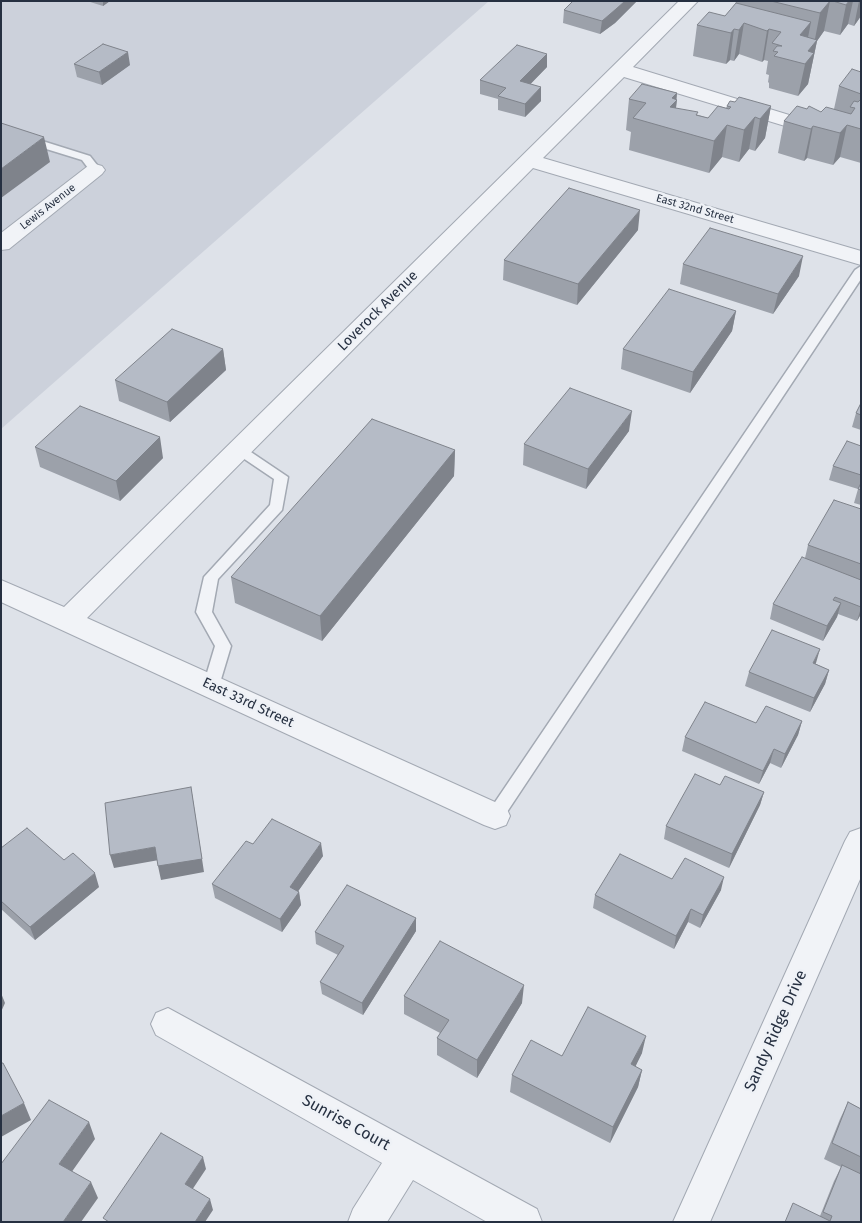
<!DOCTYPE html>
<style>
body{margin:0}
#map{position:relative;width:862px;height:1223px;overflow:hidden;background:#dee2e9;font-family:"Fira Sans",sans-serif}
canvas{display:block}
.frame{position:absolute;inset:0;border:2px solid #263041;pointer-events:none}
</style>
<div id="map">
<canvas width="862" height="1223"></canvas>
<div class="frame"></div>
</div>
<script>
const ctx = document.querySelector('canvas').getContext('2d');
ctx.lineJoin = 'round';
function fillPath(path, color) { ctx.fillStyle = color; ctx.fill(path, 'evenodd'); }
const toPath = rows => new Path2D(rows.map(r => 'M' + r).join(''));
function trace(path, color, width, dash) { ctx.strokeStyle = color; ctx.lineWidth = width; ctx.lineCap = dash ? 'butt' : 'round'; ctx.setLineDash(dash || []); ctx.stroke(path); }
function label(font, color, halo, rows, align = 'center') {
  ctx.font = font + ' "Fira Sans",sans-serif'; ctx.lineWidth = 5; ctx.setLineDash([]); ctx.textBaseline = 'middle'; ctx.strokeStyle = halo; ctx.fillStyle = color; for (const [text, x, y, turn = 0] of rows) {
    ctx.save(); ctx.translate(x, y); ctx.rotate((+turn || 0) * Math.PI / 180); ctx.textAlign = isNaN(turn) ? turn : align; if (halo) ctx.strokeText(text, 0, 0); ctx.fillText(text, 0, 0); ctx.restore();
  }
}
fillPath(toPath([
 [1,1,489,1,1,429]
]), '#ccd1db');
const service = toPath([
 [1,128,90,156,101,170,99,172,91,172,82,160,1,135,1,128],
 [861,266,861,279,501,821,495,823,489,821,487,816,489,811,855,270,861,266],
 [239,444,288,477,282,510,218,579,212,612,231,646,219,686,217,690,211,692,205,690,203,686,215,646,196,612,204,577,270,505,274,479,234,452,232,449,239,444]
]);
const minor = toPath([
 [679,1,698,1,633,67,799,118,802,122,799,126,785,126,624,77,543,158,861,251,861,265,533,168,87,618,506,807,510,816,506,825,495,829,484,825,1,602,1,580,64,607,679,1],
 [95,164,102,166,105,170,102,174,9,249,1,250,1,233,88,166,95,164],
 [861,828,861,877,710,1222,673,1222,845,841,850,832,861,828],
 [168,1008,537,1209,542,1222,487,1222,413,1180,387,1222,348,1222,353,1209,382,1163,156,1035,151,1024,156,1013,168,1008]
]);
trace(service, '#a3a9b3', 3);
trace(minor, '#a3a9b3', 2);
fillPath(service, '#f1f3f7');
fillPath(minor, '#f1f3f7');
fillPath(toPath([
 [87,1,110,1,103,6],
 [573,1,637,1,615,23,600,34,563,23,564,10],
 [736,1,861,1,861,16,854,26,848,24,840,35,824,31,817,41,808,84,798,96,769,88,769,83,768,82,769,75,766,74,768,61,764,60,762,62,739,54,734,61,730,60,726,64,693,56,697,25,725,16,736,3],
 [74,64,130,65,102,85,77,77],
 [547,67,530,84,541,101,525,117,498,110,498,99,480,94,480,80],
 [861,72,861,163,840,157,833,165,807,158,804,161,778,153,784,121,834,109,839,86],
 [677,93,676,108,708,118,726,108,727,106,735,102,771,106,765,138,755,151,749,149,739,162,722,157,709,173,629,150,631,132,626,130,629,99],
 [638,230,577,305,503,280,504,260],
 [683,264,799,276,773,314,680,284],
 [736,311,732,331,690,393,621,369,623,349],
 [223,349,226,370,170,422,119,401,115,380],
 [861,403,861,430,852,427,856,413],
 [629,431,586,489,523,465,524,444],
 [861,446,861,505,854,503,858,489,829,480,833,466],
 [35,447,163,458,120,501,40,467],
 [455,450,454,476,322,641,235,603,231,577],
 [861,509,861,614,857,621,838,614,837,617,823,641,770,619,773,604,805,558,808,545],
 [816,664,829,670,825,684,810,712,745,686,749,672],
 [802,721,798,735,781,768,770,763,759,784,682,751,685,737,756,723],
 [720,785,764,792,760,805,729,868,664,839,666,826],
 [253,844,323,856,298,891,299,892,301,905,282,932,215,898,212,884],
 [1,848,99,887,35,940,1,909],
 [672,879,721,890,700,928,688,922,674,949,593,908,595,895],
 [416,918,416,931,363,1015,322,994,320,982,338,955,316,944,315,932],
 [404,996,522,1003,477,1078,437,1055,437,1038,440,1033,404,1014],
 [642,1053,635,1066,642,1070,638,1087,610,1143,510,1092,512,1075,562,1056],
 [848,1102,861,1109,861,1222,785,1222,820,1216,834,1181,841,1167,824,1159,840,1119]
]), '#9ca1aa');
fillPath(toPath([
 [103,1,110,1,103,6],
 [625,1,637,1,615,23,600,34,602,21],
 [830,1,824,31,817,41,808,84,798,96,808,51,814,44,820,13],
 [849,1,853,1,848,24,840,35,846,5],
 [859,1,861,1,861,16,854,26],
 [811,22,805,53,800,35],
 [744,23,739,54,734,61,739,30],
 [734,29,730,60,726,64,731,33],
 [769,29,764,60,762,62,767,31],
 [128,52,130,65,102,85,99,72],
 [547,54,547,67,520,95,520,81],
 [541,87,541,101,525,117,525,104],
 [677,93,676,101,677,100,673,130,670,107,672,98],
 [771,106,765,138,755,151,760,119],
 [755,117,749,149,739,162,744,130],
 [727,125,722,157,709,173,714,141],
 [847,125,840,157,833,165,840,133],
 [813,126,807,158,804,161,811,129],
 [44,137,50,162,1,198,1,169],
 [640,210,638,230,577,305,578,284],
 [803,256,799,276,773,314,778,294],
 [736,311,732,331,690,393,693,372],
 [223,349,226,370,170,422,167,402],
 [632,411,629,431,586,489,588,469],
 [160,437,163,458,120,501,116,481],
 [455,450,454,476,322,641,320,616],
 [841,603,837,617,823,641,827,626],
 [861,608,861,614,857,621],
 [820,649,816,663,809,677,813,663],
 [829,670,825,684,810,712,814,698],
 [802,721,798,735,781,768,785,754],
 [774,749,770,763,759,784,763,771],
 [191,787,204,872,161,880,158,866],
 [764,792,760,805,729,868,732,854],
 [321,843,323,856,292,900,290,887],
 [155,847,159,860,114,868,110,855],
 [95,873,99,887,35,940,30,927],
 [724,877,721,890,700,928,703,915],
 [299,892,301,905,282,932,280,919],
 [691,909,688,922,674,949,676,936],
 [416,918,416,931,363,1015,362,1003],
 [524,985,522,1003,477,1078,477,1060],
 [1,993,5,1003,1,1012],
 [646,1036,642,1053,628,1082,631,1064],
 [642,1070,638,1087,610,1143,613,1127],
 [24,1103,31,1120,1,1137,1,1116],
 [89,1122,95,1139,66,1180,59,1164],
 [203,1157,206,1169,188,1196,185,1184],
 [91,1182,98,1198,81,1222,63,1222],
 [210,1199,213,1210,205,1222,195,1222]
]), '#7f838b');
const building = toPath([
 [573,1,625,1,616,9,602,21,564,10,573,1],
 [771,1,830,1,820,13,771,1],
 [833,1,849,1,846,5,833,1],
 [736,3,811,22,800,35,817,40,808,51,814,53,805,64,774,56,778,52,773,51,777,46,782,46,772,43,781,32,769,29,767,31,744,23,739,30,734,29,731,33,697,25,709,12,725,16,736,3],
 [103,44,128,52,99,72,74,64,103,44],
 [517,45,547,54,520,81,541,87,525,104,498,96,506,88,480,80,517,45],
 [852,69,861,72,861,94,839,86,852,69],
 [642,84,677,93,672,98,677,100,670,107,698,112,696,115,708,118,718,106,729,109,731,107,727,106,730,101,735,102,739,97,771,106,760,119,755,117,744,130,727,125,714,141,633,118,646,103,629,99,642,84],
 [861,99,861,129,847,125,840,133,813,126,811,129,784,121,797,106,807,109,809,106,821,112,826,107,851,114,855,108,850,107,854,101,858,102,861,99],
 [1,123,44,137,1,169,1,123],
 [569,188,640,210,578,284,504,260,569,188],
 [710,228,803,256,778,294,683,264,710,228],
 [669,289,736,311,693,372,623,349,669,289],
 [172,329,223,349,167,402,115,380,172,329],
 [570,388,632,411,588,469,524,444,570,388],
 [861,403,861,415,856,413,861,403],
 [80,406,160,437,116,481,35,447,80,406],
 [372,419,455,450,320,616,231,577,372,419],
 [847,441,861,446,861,475,833,466,847,441],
 [861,483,861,490,858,489,861,483],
 [834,500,861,509,861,564,808,545,834,500],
 [802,557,861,580,861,607,835,597,833,600,841,603,827,626,773,604,802,557],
 [772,630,820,649,813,663,829,670,814,698,749,672,772,630],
 [705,702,756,723,766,706,802,721,785,754,774,749,763,771,685,737,705,702],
 [695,774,720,785,725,776,764,792,732,854,666,826,695,774],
 [191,787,202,859,158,866,155,847,110,855,105,803,191,787],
 [272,819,321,843,290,887,299,892,280,919,212,884,246,841,253,844,272,819],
 [27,828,64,860,73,853,95,873,30,927,1,901,1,848,27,828],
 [620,854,672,879,685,858,724,877,703,915,691,909,676,936,595,895,620,854],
 [347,885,416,918,362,1003,320,982,344,946,315,932,347,885],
 [440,941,524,985,477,1060,437,1038,449,1020,404,996,440,941],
 [588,1007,646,1036,631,1064,642,1070,613,1127,512,1075,531,1040,562,1056,588,1007],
 [1,1063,3,1063,24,1103,1,1116,1,1063],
 [49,1100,89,1122,59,1164,91,1182,63,1222,1,1222,1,1164,49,1100],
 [848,1102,861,1109,861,1157,832,1143,848,1102],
 [161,1133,203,1157,185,1184,210,1199,195,1222,109,1222,103,1218,161,1133],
 [842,1165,861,1174,861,1222,785,1222,793,1203,830,1221,832,1216,823,1212,842,1165]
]);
fillPath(building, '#b5bbc6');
trace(building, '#7f838b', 1);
label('11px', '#263041', '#eef1f6', [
 ["Lewis Avenue",48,207,-38],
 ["East 32nd Street",695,209,16]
]);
label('14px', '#263041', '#eef1f6', [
 ["Loverock Avenue",378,311,-45],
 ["East 33rd Street",248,703,25]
]);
label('16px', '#263041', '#eef1f6', [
 ["Sandy Ridge Drive",776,1031,-66],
 ["Sunrise Court",346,1123,29]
]);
</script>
